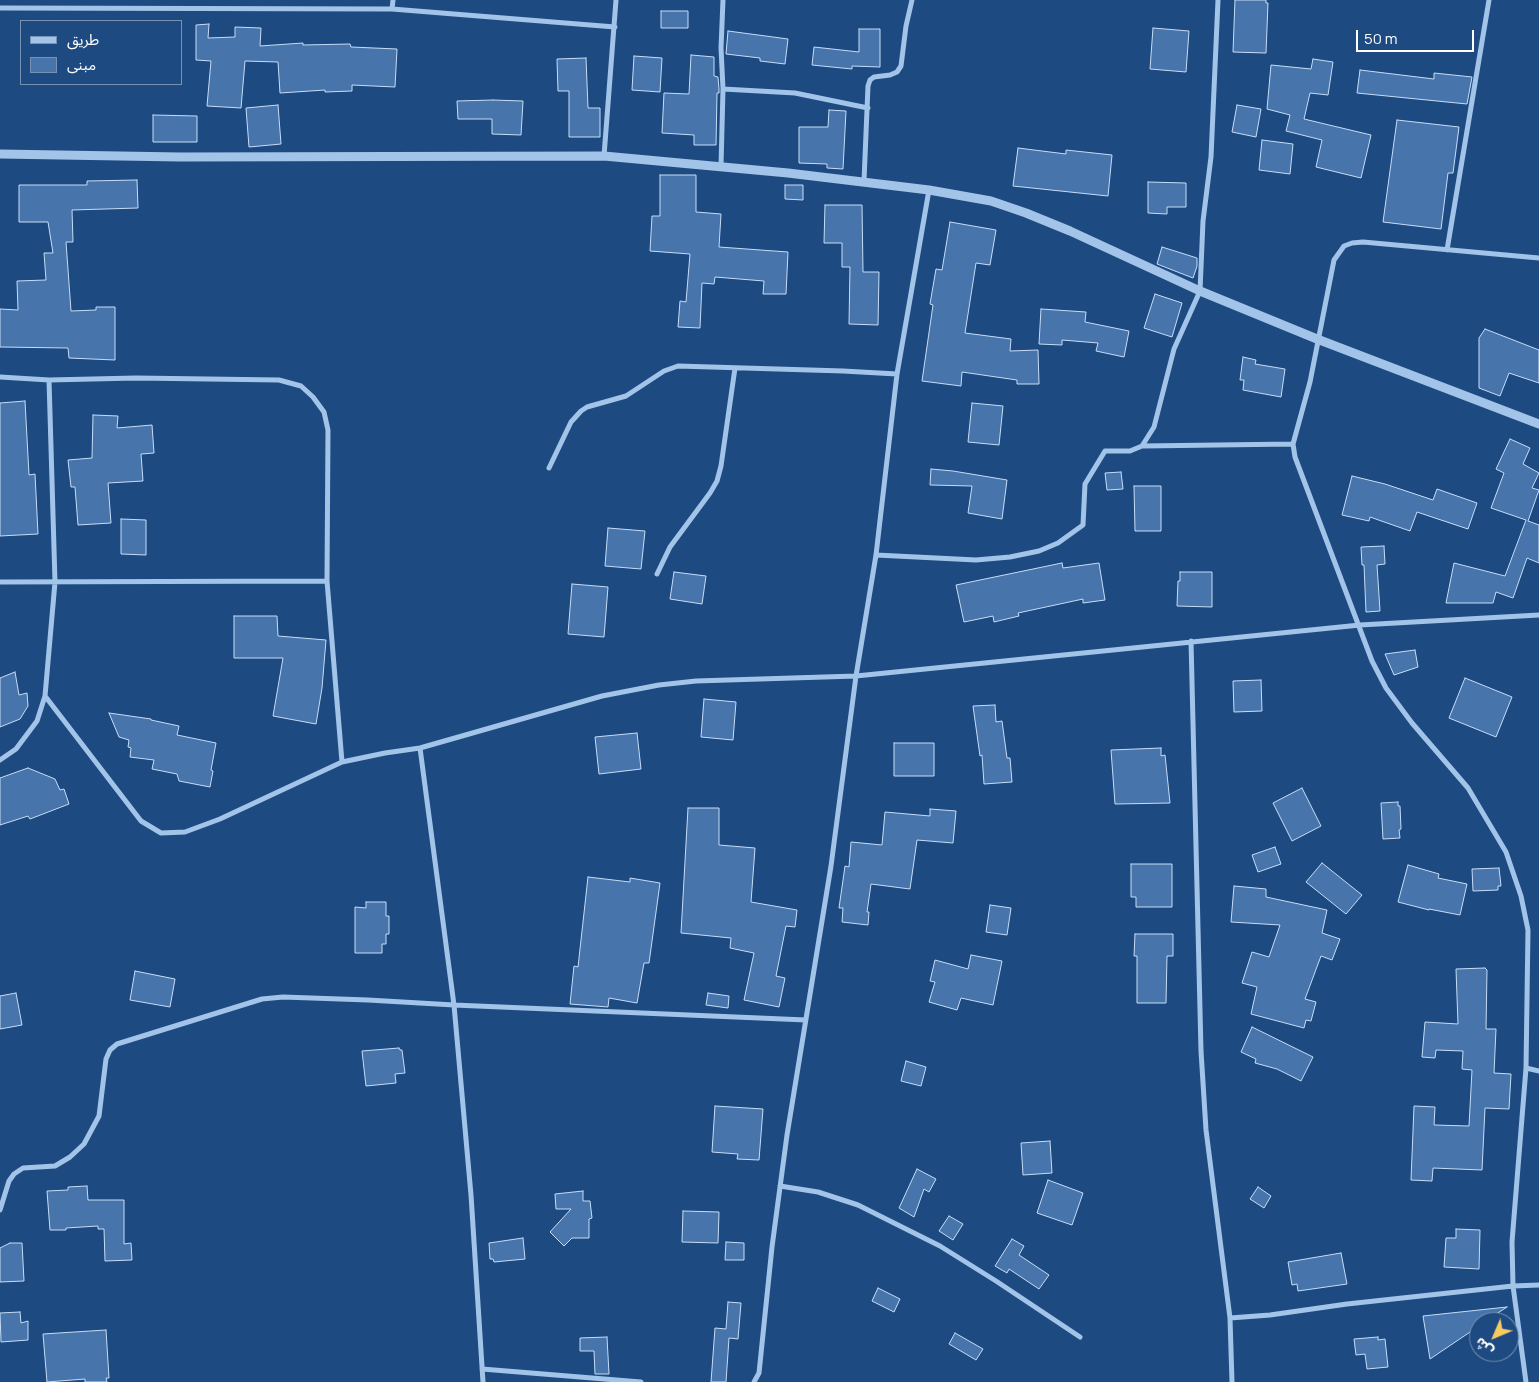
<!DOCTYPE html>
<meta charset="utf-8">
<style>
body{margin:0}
#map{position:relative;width:1539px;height:1382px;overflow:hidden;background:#1e4a82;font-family:Manrope,"Noto Sans Arabic",sans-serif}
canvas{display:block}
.legend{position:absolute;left:20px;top:20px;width:162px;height:65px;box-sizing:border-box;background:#1e4a82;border:1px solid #7892b4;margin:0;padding:6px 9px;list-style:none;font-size:15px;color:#fff}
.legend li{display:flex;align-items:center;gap:10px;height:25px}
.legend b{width:25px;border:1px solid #7892b4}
.north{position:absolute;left:1469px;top:1312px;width:50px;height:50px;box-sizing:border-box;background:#1e4a82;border:1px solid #7892b4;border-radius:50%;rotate:225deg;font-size:14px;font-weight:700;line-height:20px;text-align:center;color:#fff}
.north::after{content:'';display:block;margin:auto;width:18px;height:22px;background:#f8cb62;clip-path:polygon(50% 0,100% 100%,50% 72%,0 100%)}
.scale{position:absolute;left:1356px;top:30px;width:118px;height:22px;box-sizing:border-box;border:2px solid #fff;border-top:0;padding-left:6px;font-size:15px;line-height:18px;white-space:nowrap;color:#fff;-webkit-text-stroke:4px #1e4a82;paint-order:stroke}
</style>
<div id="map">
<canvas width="1539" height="1382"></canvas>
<ul class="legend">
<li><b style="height:6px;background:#a3c4e9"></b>طريق</li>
<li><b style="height:14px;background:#4674ab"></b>مبنى</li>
</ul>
<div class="north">ش</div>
<div class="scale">50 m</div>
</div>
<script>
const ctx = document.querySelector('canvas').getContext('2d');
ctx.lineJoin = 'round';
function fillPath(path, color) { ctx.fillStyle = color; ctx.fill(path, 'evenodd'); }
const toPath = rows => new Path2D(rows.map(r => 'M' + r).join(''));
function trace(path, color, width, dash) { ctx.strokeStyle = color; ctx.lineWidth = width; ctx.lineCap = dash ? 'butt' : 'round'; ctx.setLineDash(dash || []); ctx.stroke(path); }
const building = toPath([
 [1235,0,1266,0,1266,3,1268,3,1266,53,1233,52,1235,0],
 [661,11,688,11,688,28,661,28,661,11],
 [209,24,208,38,235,37,235,27,261,28,260,46,303,43,303,45,350,44,351,47,397,49,395,87,352,85,352,91,325,92,325,90,280,93,278,62,245,61,241,108,207,106,211,61,196,60,196,25,209,24],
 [1153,28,1189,31,1186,72,1150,69,1153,28],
 [859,29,880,29,880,67,852,66,852,69,812,65,814,47,859,52,859,29],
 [728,31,788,39,785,64,760,61,760,58,726,54,728,31],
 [691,55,714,57,714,76,718,77,719,89,719,93,717,93,716,145,694,145,694,135,662,133,664,93,689,94,691,55],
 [634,56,662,58,660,92,632,90,634,56],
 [586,58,588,108,600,108,600,137,569,137,569,91,558,91,557,59,586,58],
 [1313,59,1333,62,1328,95,1310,93,1304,119,1371,135,1361,178,1316,167,1322,140,1286,131,1290,115,1267,109,1271,65,1311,69,1313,59],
 [1360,70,1434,79,1434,73,1472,77,1467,104,1357,93,1360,70],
 [493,100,523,101,521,135,492,134,492,119,458,119,457,101,493,100],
 [278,105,281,144,249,147,246,108,278,105],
 [1237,105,1261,109,1256,137,1232,132,1237,105],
 [829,110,846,111,843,169,827,168,827,164,799,163,799,127,828,127,829,110],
 [153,115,197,116,197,142,153,142,153,115],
 [1397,120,1459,127,1453,173,1448,173,1441,229,1383,222,1397,120],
 [1262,140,1293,144,1290,174,1259,170,1262,140],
 [1018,148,1066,154,1066,150,1112,155,1108,196,1013,186,1018,148],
 [660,175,696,175,696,212,721,214,719,247,788,252,786,294,763,294,764,281,715,277,714,284,702,283,700,328,678,327,680,301,686,302,690,254,650,251,652,216,660,216,660,175],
 [137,180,138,208,72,210,73,242,66,242,71,311,96,310,96,307,115,307,115,360,69,358,68,348,0,347,0,309,18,310,17,281,46,280,44,253,53,253,48,222,19,222,19,185,87,185,87,181,137,180],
 [1148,182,1186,183,1186,207,1167,207,1167,214,1148,213,1148,182],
 [785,185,803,185,803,200,785,199,785,185],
 [825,205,862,205,863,272,879,272,878,325,849,324,850,267,842,267,842,243,824,243,825,205],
 [950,222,996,230,990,265,976,263,965,333,1011,339,1010,351,1038,350,1039,384,1017,384,1017,380,962,372,961,386,922,381,933,305,930,304,936,269,942,270,950,222],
 [1162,247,1197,258,1197,266,1193,278,1157,264,1162,247],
 [1155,294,1182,303,1172,337,1144,328,1155,294],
 [1041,309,1086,312,1085,322,1129,331,1124,357,1096,351,1098,343,1062,340,1062,345,1039,344,1041,309],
 [1485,329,1539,350,1539,383,1509,373,1500,396,1479,388,1479,338,1485,329],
 [1243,357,1256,360,1255,364,1285,369,1281,397,1243,390,1244,380,1240,380,1243,357],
 [25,401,29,475,35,474,38,534,0,536,0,403,25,401],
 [972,403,1003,406,999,445,968,442,972,403],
 [93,415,118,416,117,428,152,425,154,453,141,454,143,481,108,483,111,523,78,525,75,487,71,487,68,460,92,458,93,415],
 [1510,439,1530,448,1523,464,1539,473,1532,488,1539,490,1528,521,1539,525,1539,563,1527,558,1513,598,1496,592,1493,603,1446,603,1454,563,1505,576,1526,520,1491,508,1504,473,1496,469,1510,439],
 [931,469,953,471,1007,480,1002,519,968,513,972,486,930,485,931,469],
 [1121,472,1123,489,1107,490,1105,473,1121,472],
 [1352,476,1385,484,1433,500,1437,489,1477,503,1468,529,1417,512,1410,531,1370,517,1369,521,1342,515,1352,476],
 [1134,486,1161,486,1161,531,1135,531,1134,486],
 [121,519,146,520,146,555,121,554,121,519],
 [608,528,645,531,641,569,605,566,608,528],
 [1384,546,1385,564,1377,565,1380,611,1366,612,1364,565,1362,565,1361,547,1384,546],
 [1062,563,1063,568,1099,563,1105,600,1083,603,1083,599,1018,613,1019,616,994,622,993,616,964,622,956,585,1062,563],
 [674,572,706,576,702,604,670,599,674,572],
 [1180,572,1212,572,1212,607,1177,606,1178,581,1180,581,1180,572],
 [572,584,608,587,604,637,568,634,572,584],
 [234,616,277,616,278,636,326,640,322,688,316,724,273,716,283,658,234,658,234,616],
 [1415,650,1418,667,1394,675,1385,654,1415,650],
 [15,672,19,695,27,693,28,706,20,719,0,727,0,678,15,672],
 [1465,678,1512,697,1496,737,1449,718,1465,678],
 [1261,680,1262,711,1234,712,1233,681,1261,680],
 [704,699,736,702,733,740,701,737,704,699],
 [995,705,996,722,1002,721,1007,758,1010,758,1012,782,984,784,982,755,980,756,973,706,995,705],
 [109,713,151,719,151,720,179,726,177,735,216,743,211,770,213,771,210,787,179,781,177,774,152,769,154,760,130,757,131,748,128,747,129,740,119,737,109,713],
 [637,733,641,769,599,774,595,737,637,733],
 [894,743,934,743,934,776,894,776,894,743],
 [1161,748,1161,756,1165,755,1170,803,1115,804,1111,750,1161,748],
 [28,768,55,779,60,790,64,789,69,804,30,819,28,816,0,825,0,778,28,768],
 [1302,788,1321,826,1292,841,1273,803,1302,788],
 [1398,802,1398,806,1400,806,1401,829,1399,830,1400,838,1383,839,1381,803,1398,802],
 [688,808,719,808,719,845,755,848,751,902,797,910,795,927,786,926,776,976,785,978,779,1007,744,1000,754,953,730,948,731,938,681,933,688,808],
 [930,809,956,811,953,843,917,840,910,889,871,884,867,912,869,912,868,925,842,922,843,908,839,908,845,866,849,867,851,842,882,845,885,812,930,816,930,809],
 [1275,847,1281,864,1258,872,1252,855,1275,847],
 [1322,863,1362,895,1346,914,1306,882,1322,863],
 [1131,864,1172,864,1172,907,1136,907,1136,897,1131,897,1131,864],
 [1408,865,1439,874,1438,878,1467,884,1460,915,1429,909,1429,910,1398,902,1408,865],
 [1499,868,1501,886,1498,886,1498,890,1473,891,1472,869,1499,868],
 [588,877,630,882,630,878,660,883,649,963,644,963,637,1003,609,998,608,1007,570,1004,574,966,578,967,588,877],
 [1234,886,1266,889,1266,897,1327,910,1322,933,1340,939,1332,960,1321,956,1305,999,1316,1002,1311,1021,1306,1020,1304,1028,1251,1014,1257,987,1242,983,1252,952,1269,957,1280,925,1231,922,1234,886],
 [366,902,386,902,386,916,389,916,389,934,386,934,386,944,382,944,382,953,355,953,355,907,366,908,366,902],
 [990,905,1011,908,1007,935,986,932,990,905],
 [1135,934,1173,934,1173,956,1167,956,1166,1003,1137,1003,1137,956,1134,956,1135,934],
 [971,955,1002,961,993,1005,961,998,957,1010,929,1002,935,982,930,981,935,960,968,969,971,955],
 [1485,968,1487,970,1486,1029,1496,1029,1494,1073,1511,1074,1509,1109,1485,1108,1482,1170,1433,1168,1432,1181,1411,1180,1414,1106,1435,1107,1434,1125,1469,1126,1472,1070,1462,1069,1463,1051,1436,1050,1435,1058,1422,1057,1425,1022,1458,1024,1456,969,1485,968],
 [135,971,175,979,170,1007,130,1000,135,971],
 [16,993,22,1025,0,1029,0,996,16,993],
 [708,993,729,996,728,1008,706,1005,708,993],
 [1252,1027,1313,1057,1301,1081,1277,1069,1255,1063,1256,1059,1241,1052,1252,1027],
 [399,1048,400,1050,402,1050,405,1073,395,1074,396,1083,366,1086,362,1051,399,1048],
 [906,1061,926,1067,921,1086,901,1081,906,1061],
 [715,1106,763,1109,759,1160,737,1159,738,1154,712,1152,715,1106],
 [1050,1141,1052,1173,1023,1175,1021,1143,1050,1141],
 [917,1169,936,1179,929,1192,924,1189,914,1217,899,1208,917,1169],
 [1048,1180,1083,1193,1072,1225,1037,1213,1048,1180],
 [87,1186,88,1200,124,1200,124,1244,131,1243,132,1260,105,1261,104,1229,98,1229,98,1226,66,1228,66,1230,50,1230,47,1191,68,1190,68,1187,87,1186],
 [1258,1187,1271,1196,1264,1208,1250,1199,1258,1187],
 [583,1191,583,1201,590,1201,592,1218,589,1219,589,1238,572,1238,564,1246,550,1232,571,1209,556,1209,555,1194,583,1191],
 [683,1211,719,1212,718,1243,682,1242,683,1211],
 [949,1216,963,1224,953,1240,939,1231,949,1216],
 [1456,1229,1480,1230,1479,1269,1444,1267,1446,1238,1456,1238,1456,1229],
 [523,1238,525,1259,494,1262,493,1259,490,1259,489,1243,523,1238],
 [1012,1239,1024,1246,1019,1255,1049,1275,1039,1289,1009,1269,1007,1273,995,1266,1012,1239],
 [726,1242,744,1243,744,1260,725,1260,726,1242],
 [10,1243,22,1243,24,1281,0,1282,0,1248,10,1243],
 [1341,1253,1347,1284,1298,1291,1297,1284,1292,1285,1288,1262,1341,1253],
 [878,1288,900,1299,894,1312,872,1301,878,1288],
 [728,1302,741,1303,738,1339,729,1338,726,1382,711,1382,715,1328,726,1329,728,1302],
 [1507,1307,1484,1322,1479,1322,1479,1326,1430,1359,1423,1316,1507,1307],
 [20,1312,21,1323,28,1321,28,1340,1,1342,0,1313,20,1312],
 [106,1330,109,1378,106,1378,107,1382,85,1382,85,1379,47,1382,43,1334,106,1330],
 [955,1333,983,1349,976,1360,949,1344,955,1333],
 [607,1337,609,1374,595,1374,594,1351,580,1351,580,1338,607,1337],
 [1378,1337,1378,1340,1385,1339,1388,1367,1367,1369,1365,1354,1356,1355,1354,1339,1378,1337]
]);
fillPath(building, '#4674ab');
trace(building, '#c7ddf7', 1);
trace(toPath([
 [0,8,392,9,615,27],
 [392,9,393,0],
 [723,89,795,93,868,108],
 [604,156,616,0],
 [721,166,723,89,721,48,723,0],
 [864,181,868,86,870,80,874,77,890,75,897,72,901,66,906,26,912,0],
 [1447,250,1489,0],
 [0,377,49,380,136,378,279,380,301,386,313,397,324,412,328,430,327,581,342,762,385,753,420,748,602,696,659,685,696,681,856,676,1360,625,1539,615],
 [1142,446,1293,444],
 [549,468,571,422,581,411,587,407,626,396,664,371,678,366,843,371,897,374],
 [876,555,976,560,1010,557,1039,551,1058,543,1083,525,1085,484,1105,451,1130,451,1142,446,1154,427,1174,349,1200,291,1203,221,1211,157,1218,0],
 [657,574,670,547,710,493,717,481,721,466,735,368],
 [0,582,327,581],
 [1191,641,1201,1051,1206,1130,1230,1318],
 [45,696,141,821,161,833,185,832,220,819,342,762],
 [420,748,454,1005,471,1195,483,1382],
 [0,760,16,749,37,721,45,696,55,582,49,380],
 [1526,1068,1539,1071],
 [780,1186,818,1192,858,1205,940,1246,996,1281,1080,1337],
 [0,1210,9,1181,14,1174,23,1168,55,1166,70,1157,84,1144,99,1116,106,1059,110,1050,117,1044,262,999,283,997,368,1000,454,1005,806,1020],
 [482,1369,641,1382],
 [754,1382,759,1373,772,1247,787,1135,831,866,856,676,876,555,897,374,929,190],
 [1232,1382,1230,1318,1270,1315,1347,1304,1513,1286,1539,1285],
 [1526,1382,1513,1286,1512,1242,1526,1068,1528,930,1521,896,1506,852,1468,788,1412,723,1386,688,1372,661,1295,457,1293,444,1310,382,1334,260,1344,246,1352,243,1363,242,1539,258]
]), '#a3c4e9', 5);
trace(toPath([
 [0,154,180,157,604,156,788,173,929,190,991,201,1026,213,1070,231,1200,291,1317,339,1539,424]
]), '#a3c4e9', 9);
</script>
